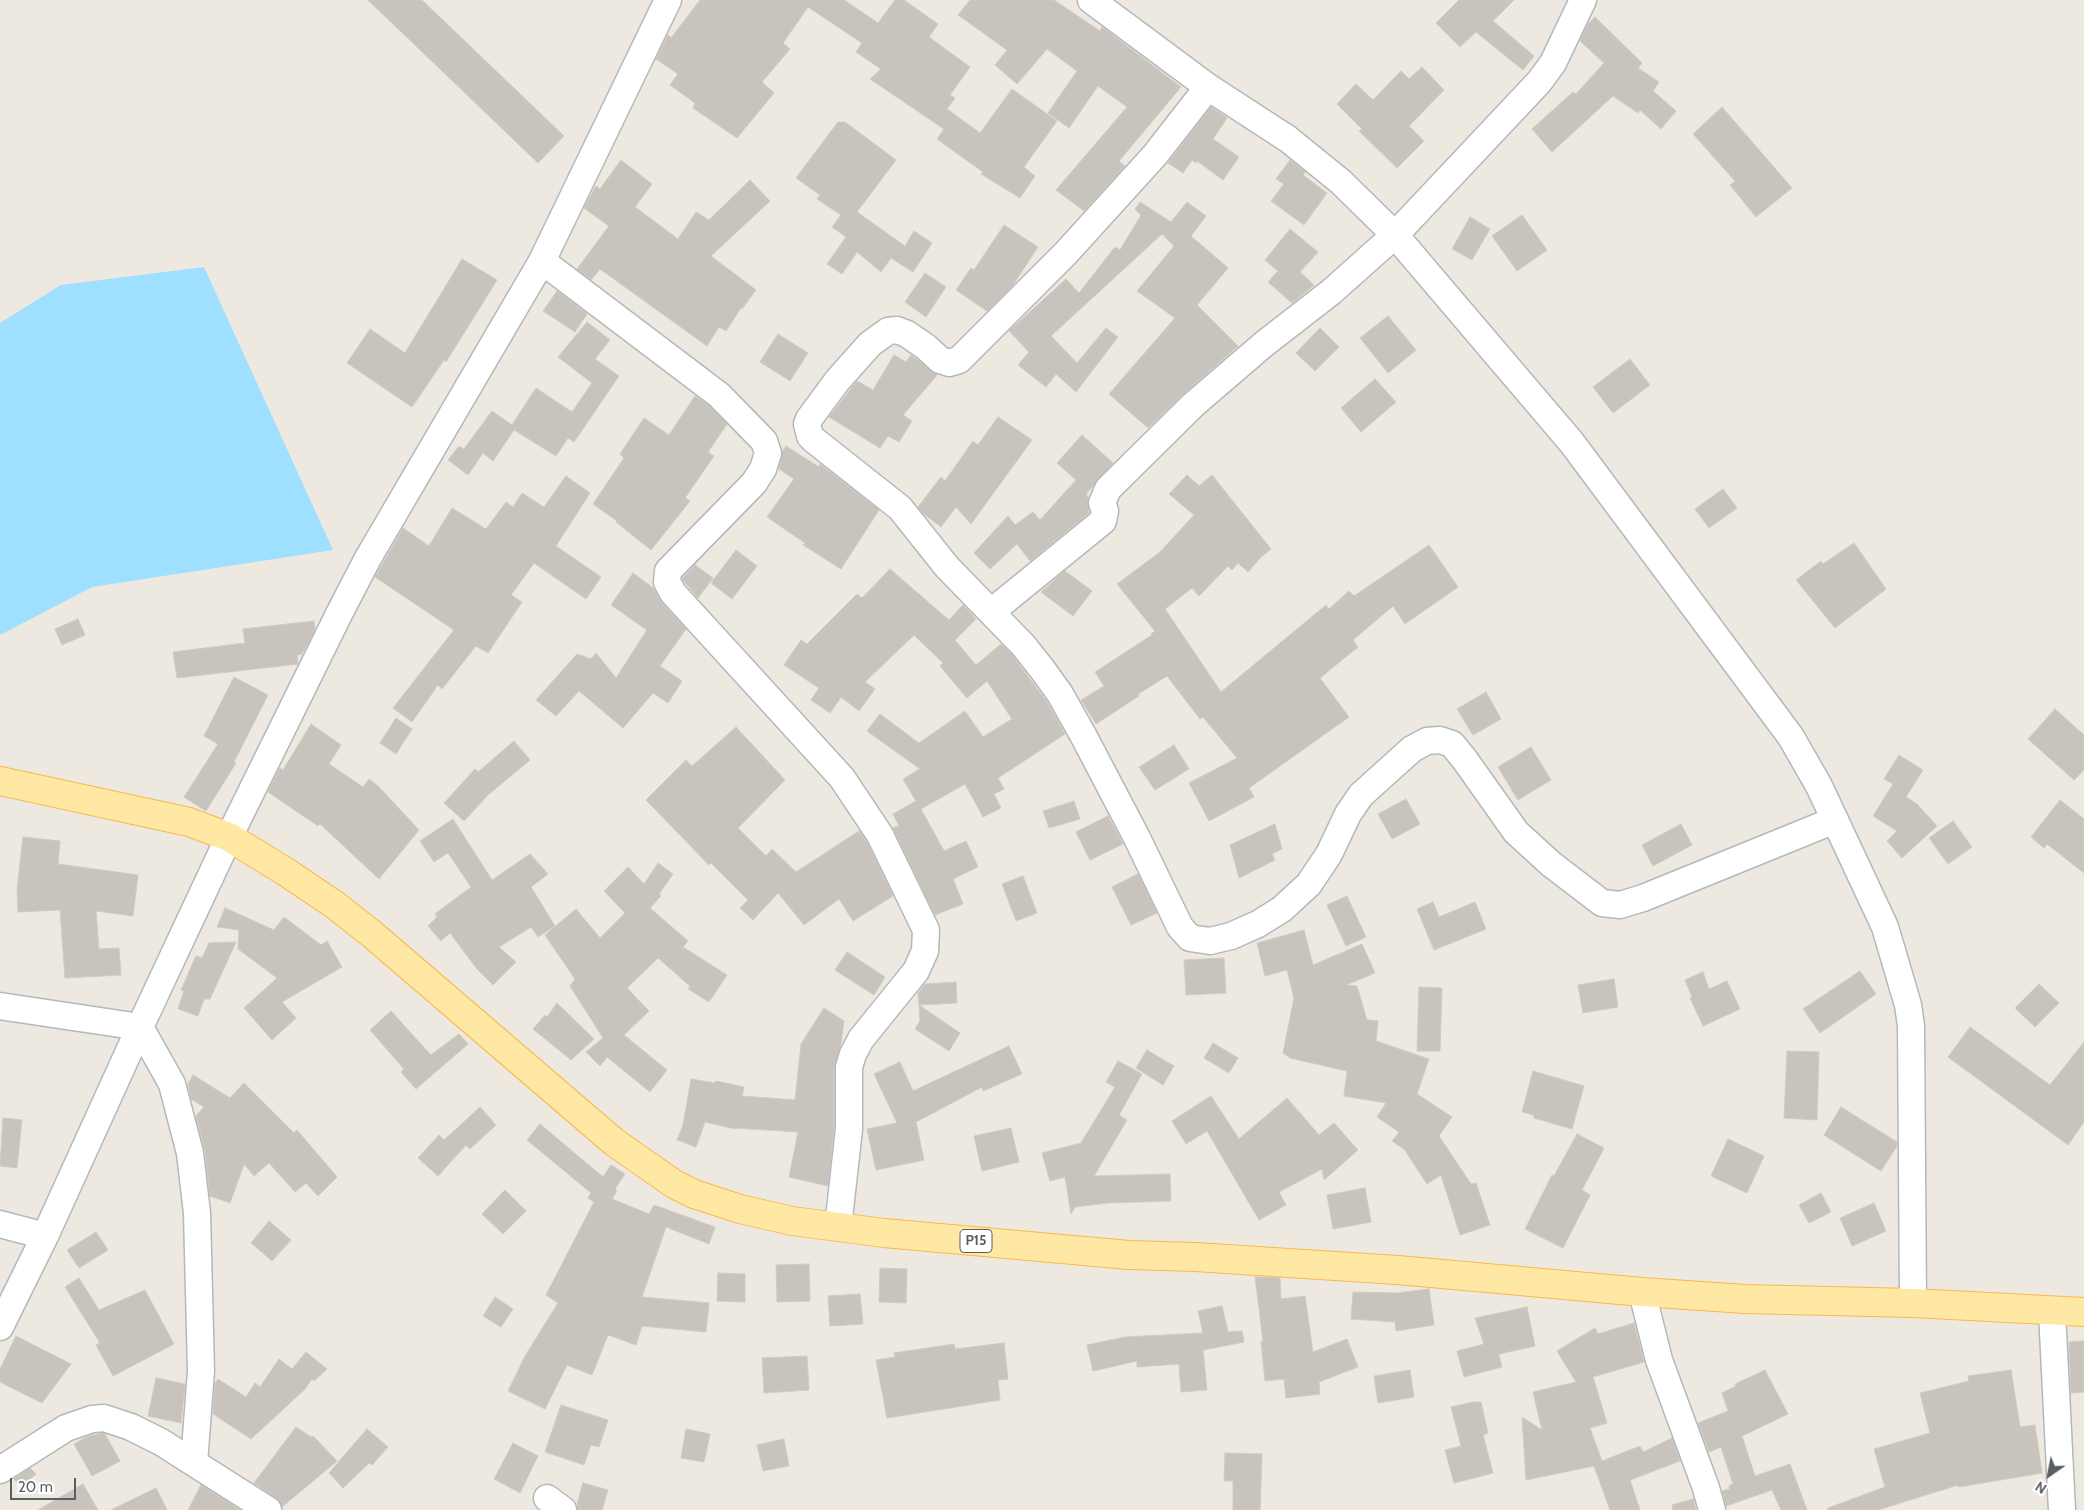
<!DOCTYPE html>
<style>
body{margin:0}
#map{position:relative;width:2084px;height:1510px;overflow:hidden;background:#ede9e0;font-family:Cabin,sans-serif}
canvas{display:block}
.north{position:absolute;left:2024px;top:1450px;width:50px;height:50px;-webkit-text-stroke:4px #fff;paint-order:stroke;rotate:213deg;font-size:14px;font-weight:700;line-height:20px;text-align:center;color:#595e62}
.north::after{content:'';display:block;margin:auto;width:18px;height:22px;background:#595e62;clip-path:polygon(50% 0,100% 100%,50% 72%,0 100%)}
.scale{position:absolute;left:10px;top:1478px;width:66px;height:22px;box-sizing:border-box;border:2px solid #595e62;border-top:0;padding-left:6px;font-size:15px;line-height:18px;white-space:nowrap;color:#595e62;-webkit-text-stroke:4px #fff;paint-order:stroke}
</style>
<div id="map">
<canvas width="2084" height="1510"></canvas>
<div class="north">N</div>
<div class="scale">20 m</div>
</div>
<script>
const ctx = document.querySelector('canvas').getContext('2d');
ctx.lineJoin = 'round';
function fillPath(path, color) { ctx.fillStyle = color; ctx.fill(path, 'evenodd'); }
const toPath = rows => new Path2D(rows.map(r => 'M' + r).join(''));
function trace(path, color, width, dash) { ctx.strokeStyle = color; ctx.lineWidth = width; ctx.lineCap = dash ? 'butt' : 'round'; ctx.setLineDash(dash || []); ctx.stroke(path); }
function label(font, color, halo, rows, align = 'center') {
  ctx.font = font + ' Cabin,sans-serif'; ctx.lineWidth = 5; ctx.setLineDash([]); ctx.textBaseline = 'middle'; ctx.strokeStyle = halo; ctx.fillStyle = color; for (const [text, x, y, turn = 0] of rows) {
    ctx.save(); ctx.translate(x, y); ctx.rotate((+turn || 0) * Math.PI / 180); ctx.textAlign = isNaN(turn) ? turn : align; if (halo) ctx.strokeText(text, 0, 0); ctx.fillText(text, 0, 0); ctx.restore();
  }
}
fillPath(toPath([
 [204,267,333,550,92,587,0,635,0,323,61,285]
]), '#9fdfff');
const building = toPath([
 [368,0,422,0,564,136,538,163,368,0],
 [700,0,844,0,878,23,895,0,904,0,938,24,929,37,970,67,950,95,955,98,947,109,980,133,1012,89,1057,121,1024,167,1035,176,1020,198,981,174,983,172,937,139,944,129,870,79,881,69,856,52,862,43,808,7,783,43,790,49,762,82,774,93,737,138,693,108,695,103,670,85,678,74,656,59,668,35,671,38,700,0],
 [970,0,1054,0,1100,31,1102,27,1181,87,1119,161,1125,166,1084,211,1056,190,1127,107,1098,86,1069,128,1048,113,1077,71,1047,49,1017,84,995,65,1007,50,958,15,970,0],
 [1459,0,1514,0,1493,21,1534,56,1523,70,1476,32,1460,47,1436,23,1459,0],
 [1595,17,1642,63,1638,68,1659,82,1653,91,1676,111,1661,129,1640,110,1638,113,1613,96,1552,152,1532,129,1573,92,1576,94,1604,63,1580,41,1588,24,1595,17],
 [1422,67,1444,90,1409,126,1424,141,1397,168,1359,131,1362,129,1337,104,1356,84,1373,100,1401,71,1409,79,1422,67],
 [1211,107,1227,118,1213,139,1239,157,1223,180,1197,161,1196,163,1192,160,1183,173,1168,163,1211,107],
 [1722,107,1792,188,1756,217,1730,185,1735,181,1693,134,1722,107],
 [838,122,845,122,896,160,857,212,905,246,914,231,932,243,913,272,891,258,881,272,857,252,842,274,827,264,846,237,832,227,841,215,817,199,820,195,796,178,838,122],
 [621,160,652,184,635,207,678,239,696,212,709,220,750,180,770,201,711,256,756,290,742,309,741,308,726,331,719,327,707,346,600,269,591,280,577,269,609,226,584,208,596,186,600,189,621,160],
 [1290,160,1305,172,1303,175,1327,193,1304,225,1271,201,1284,184,1276,179,1290,160],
 [1140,202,1171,222,1187,202,1206,216,1191,236,1228,268,1197,305,1238,346,1183,394,1148,428,1109,394,1175,318,1137,291,1174,246,1162,234,1051,336,1077,363,1106,328,1118,337,1076,392,1056,374,1046,387,1018,365,1029,352,1009,331,1066,279,1079,293,1115,247,1120,250,1141,215,1135,209,1140,202],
 [1522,215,1547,250,1517,271,1492,236,1522,215],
 [1470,217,1490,229,1472,260,1452,249,1470,217],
 [1004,225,1038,247,1013,285,987,311,956,290,971,268,974,270,1004,225],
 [1290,229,1318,252,1300,272,1314,285,1292,303,1268,282,1278,271,1265,260,1290,229],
 [462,259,497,280,446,362,444,360,412,407,347,363,370,329,405,353,462,259],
 [925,273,946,287,926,317,905,302,925,273],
 [557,291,587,314,575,332,543,311,557,291],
 [1388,316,1416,350,1388,373,1360,338,1388,316],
 [587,322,610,340,595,359,619,376,574,442,568,438,556,456,514,430,493,461,483,453,468,475,448,460,459,446,464,449,492,411,512,425,536,388,572,412,592,383,558,357,587,322],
 [1320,328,1339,347,1315,371,1296,353,1320,328],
 [778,334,808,353,790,381,760,362,778,334],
 [894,355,906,362,911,355,937,375,903,415,912,421,899,442,888,436,880,448,829,417,857,381,873,390,894,355],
 [1630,359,1650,385,1613,413,1593,387,1630,359],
 [1375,379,1396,402,1361,432,1341,408,1375,379],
 [695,396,709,406,727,424,708,452,714,456,685,498,690,501,651,550,616,522,617,521,593,504,624,458,620,454,644,418,669,435,695,396],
 [998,417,1032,440,971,524,956,507,941,527,924,514,918,507,941,477,945,481,973,441,978,445,998,417],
 [1082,435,1113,463,1086,494,1088,497,1089,513,1030,561,1017,544,990,569,974,553,1008,516,1015,525,1033,512,1040,520,1076,480,1057,463,1082,435],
 [786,446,819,467,820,464,879,510,841,569,803,545,805,543,767,517,794,479,779,469,782,452,786,446],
 [1187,475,1199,486,1212,475,1271,549,1261,557,1248,572,1238,563,1232,570,1228,566,1199,596,1192,588,1165,609,1221,692,1326,605,1329,609,1349,591,1354,596,1429,545,1458,587,1405,624,1393,606,1353,640,1358,647,1320,678,1349,717,1249,788,1254,797,1209,821,1189,783,1237,758,1203,717,1200,719,1167,676,1138,694,1139,696,1096,724,1081,700,1104,686,1095,672,1152,635,1151,634,1155,631,1117,584,1160,552,1194,515,1169,494,1187,475],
 [566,476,590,493,556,546,601,577,586,599,534,563,511,595,522,602,488,653,476,646,442,689,438,685,412,722,393,708,454,630,375,577,403,528,429,546,452,508,486,529,506,502,513,507,522,493,544,507,566,476],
 [1723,489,1737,508,1709,528,1695,509,1723,489],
 [1854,543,1886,589,1835,628,1796,580,1821,561,1823,564,1854,543],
 [736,550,757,566,732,599,711,583,736,550],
 [695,565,713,578,698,598,682,579,695,565],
 [890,569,949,620,963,605,976,619,955,640,976,665,1001,644,1012,655,1047,702,1065,734,998,778,1004,789,994,794,1001,808,983,817,965,784,921,809,944,851,966,841,978,867,953,879,963,904,935,915,893,828,899,826,893,814,916,801,903,779,920,769,867,731,880,714,919,743,965,711,983,737,1012,719,1000,701,987,681,967,698,940,666,943,663,914,635,865,682,875,689,859,711,841,697,830,713,811,700,819,688,784,665,801,640,807,644,857,594,862,598,890,569],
 [1065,571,1092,591,1073,616,1041,592,1065,571],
 [633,573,653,588,662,603,686,629,660,666,682,681,668,703,653,693,623,728,579,691,556,716,536,700,577,654,591,659,596,653,616,678,647,630,611,605,633,573],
 [78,619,85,635,62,645,55,629,78,619],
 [314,621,315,630,302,654,297,655,298,664,177,678,173,652,245,643,243,629,314,621],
 [234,677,268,695,234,762,236,763,206,811,184,797,218,744,204,736,234,677],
 [1486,692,1501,719,1473,735,1457,709,1486,692],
 [2055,709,2084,735,2084,770,2074,780,2028,739,2055,709],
 [396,718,412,729,396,754,380,743,396,718],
 [311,724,341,745,329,764,363,787,369,779,379,787,419,830,379,879,320,824,318,826,268,792,280,768,283,770,311,724],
 [736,727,785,780,738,828,766,856,772,849,796,872,859,831,867,842,893,896,853,921,839,899,804,925,778,893,753,920,740,908,748,900,711,863,709,865,646,800,686,760,692,766,736,727],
 [514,741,530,760,488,795,464,821,444,803,475,769,478,772,514,741],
 [1174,745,1189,769,1155,790,1139,767,1174,745],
 [1531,747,1551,780,1518,800,1498,767,1531,747],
 [1899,755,1923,770,1906,797,1917,804,1937,826,1902,858,1887,841,1897,831,1873,816,1893,784,1884,779,1899,755],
 [1406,799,1420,824,1392,839,1378,814,1406,799],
 [2060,800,2084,819,2084,873,2047,844,2044,848,2031,837,2060,800],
 [1074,801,1080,819,1049,828,1043,811,1074,801],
 [1108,816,1123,844,1090,860,1076,832,1108,816],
 [453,819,492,880,530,854,548,874,531,887,555,926,538,937,531,927,499,947,516,962,493,985,477,969,450,933,441,941,428,926,437,917,435,914,471,887,448,853,434,862,420,841,453,819],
 [1953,821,1972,847,1948,864,1929,838,1953,821],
 [1275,824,1282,849,1272,854,1275,860,1239,878,1230,845,1275,824],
 [1681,824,1692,845,1653,866,1642,845,1681,824],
 [23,837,60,841,58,864,138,875,133,916,96,911,99,949,119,948,121,975,65,978,60,910,18,912,17,889,23,837],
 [658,863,673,874,659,894,661,896,650,908,688,941,683,947,727,975,709,1002,688,989,690,986,658,958,627,988,649,1011,624,1035,667,1070,650,1092,607,1057,600,1066,586,1052,603,1038,570,986,575,979,545,935,576,909,600,938,625,913,604,891,628,867,644,884,658,863],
 [1138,874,1157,913,1131,925,1112,887,1138,874],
 [1023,876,1037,913,1016,921,1002,884,1023,876],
 [1347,896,1366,937,1346,946,1327,905,1347,896],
 [1433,902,1439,917,1475,902,1486,929,1434,950,1417,909,1433,902],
 [225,908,274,930,284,917,321,945,327,941,342,967,282,1002,296,1018,272,1040,244,1008,277,978,238,949,239,930,217,927,225,908],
 [1304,930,1313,965,1362,944,1375,973,1346,985,1357,986,1367,1020,1378,1021,1376,1041,1429,1059,1417,1094,1452,1117,1439,1136,1471,1184,1476,1183,1490,1225,1460,1235,1441,1175,1427,1184,1404,1149,1392,1141,1399,1132,1377,1117,1386,1103,1344,1096,1347,1071,1290,1058,1283,1053,1294,998,1287,970,1265,976,1257,943,1304,930],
 [236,942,210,999,204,999,198,1016,178,1009,184,991,181,990,196,956,202,958,209,943,236,942],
 [847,952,885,977,874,995,835,970,847,952],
 [1224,958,1226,993,1186,995,1184,960,1224,958],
 [1860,971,1876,994,1820,1033,1803,1009,1860,971],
 [1703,972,1709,989,1727,981,1740,1009,1703,1026,1690,998,1692,997,1685,980,1703,972],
 [1614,979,1618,1007,1583,1013,1578,985,1614,979],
 [956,982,957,1003,919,1005,918,993,925,984,956,982],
 [2039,984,2059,1003,2035,1027,2015,1008,2039,984],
 [1419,987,1442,988,1440,1051,1417,1051,1419,987],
 [557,1003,594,1039,571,1060,533,1029,545,1015,547,1017,557,1003],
 [919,1005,960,1033,949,1051,915,1029,920,1021,919,1005],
 [824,1008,844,1021,841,1044,834,1067,834,1128,828,1186,789,1177,798,1132,735,1128,735,1129,705,1122,696,1147,677,1140,683,1125,691,1079,715,1083,716,1081,744,1087,742,1096,795,1100,801,1044,824,1008],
 [391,1011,431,1055,459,1034,468,1044,416,1089,401,1072,404,1069,370,1030,391,1011],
 [1970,1027,2050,1085,2084,1042,2084,1122,2068,1145,1948,1057,1970,1027],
 [1213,1043,1238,1058,1229,1073,1204,1058,1213,1043],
 [1009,1046,1022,1074,983,1091,982,1087,916,1122,924,1160,876,1170,867,1129,897,1123,874,1074,900,1062,913,1091,1009,1046],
 [1147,1050,1174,1066,1163,1085,1136,1068,1147,1050],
 [1787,1051,1819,1052,1817,1120,1784,1118,1787,1051],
 [1118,1061,1142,1074,1119,1115,1127,1120,1094,1176,1170,1174,1171,1201,1107,1203,1075,1207,1071,1214,1065,1177,1050,1181,1042,1153,1081,1143,1115,1087,1106,1082,1118,1061],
 [1533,1071,1584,1086,1572,1129,1534,1118,1534,1115,1522,1112,1533,1071],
 [193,1075,230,1098,244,1083,294,1133,297,1130,337,1177,318,1196,306,1183,295,1192,269,1163,254,1176,244,1164,230,1203,210,1196,205,1151,196,1116,204,1107,191,1099,188,1084,193,1075],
 [1211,1096,1239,1139,1287,1098,1319,1135,1334,1123,1358,1150,1324,1180,1322,1169,1279,1192,1286,1205,1259,1220,1207,1131,1186,1144,1172,1121,1211,1096],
 [480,1107,496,1125,470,1149,466,1145,438,1176,418,1158,439,1135,444,1140,480,1107],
 [1841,1107,1897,1142,1897,1146,1881,1171,1824,1135,1841,1107],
 [3,1118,22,1120,17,1168,0,1166,3,1118],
 [540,1124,603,1177,611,1165,625,1174,615,1189,617,1191,612,1199,649,1214,654,1205,715,1227,709,1244,666,1227,642,1297,709,1303,706,1332,642,1326,636,1345,608,1335,592,1375,567,1365,545,1409,508,1391,525,1356,558,1303,546,1295,594,1202,588,1198,591,1193,527,1140,540,1124],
 [1011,1128,1019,1162,982,1171,974,1136,1011,1128],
 [1577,1134,1604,1148,1582,1190,1590,1195,1563,1248,1525,1229,1552,1175,1554,1176,1577,1134],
 [1728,1139,1764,1156,1747,1193,1711,1176,1728,1139],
 [1365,1188,1371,1222,1333,1229,1327,1195,1365,1188],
 [505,1190,526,1211,503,1234,482,1214,505,1190],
 [1821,1193,1831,1212,1809,1223,1799,1205,1821,1193],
 [1874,1203,1886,1231,1852,1246,1840,1218,1874,1203],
 [269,1221,291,1240,272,1261,251,1243,269,1221],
 [96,1232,108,1250,79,1268,67,1250,96,1232],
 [809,1264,810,1301,777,1302,776,1265,809,1264],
 [880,1268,907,1269,906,1303,879,1302,880,1268],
 [718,1273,745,1274,745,1302,717,1301,718,1273],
 [1255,1277,1280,1278,1281,1299,1305,1296,1313,1352,1347,1339,1358,1367,1319,1382,1320,1394,1286,1398,1284,1379,1265,1381,1261,1341,1263,1341,1255,1277],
 [79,1278,99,1310,145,1290,174,1344,113,1376,96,1345,100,1343,65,1287,79,1278],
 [1429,1289,1434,1325,1396,1331,1395,1322,1351,1319,1353,1292,1397,1293,1429,1289],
 [860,1294,863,1324,830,1326,828,1296,860,1294],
 [495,1297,513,1309,501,1327,483,1316,495,1297],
 [1222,1306,1228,1332,1242,1331,1244,1342,1203,1350,1207,1390,1181,1392,1179,1364,1137,1367,1137,1361,1093,1371,1087,1345,1125,1337,1203,1333,1198,1311,1222,1306],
 [1527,1307,1535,1346,1499,1354,1502,1367,1464,1377,1457,1351,1484,1344,1475,1318,1527,1307],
 [1634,1323,1644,1362,1593,1377,1607,1423,1590,1428,1602,1461,1640,1446,1643,1452,1672,1438,1680,1461,1630,1480,1640,1510,1610,1510,1594,1466,1526,1480,1522,1417,1542,1430,1533,1392,1576,1382,1557,1351,1595,1328,1598,1334,1634,1323],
 [16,1336,71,1364,42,1403,0,1382,0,1369,16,1336],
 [2084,1341,2084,1392,2071,1393,2069,1342,2084,1341],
 [1004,1343,1008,1379,998,1380,1000,1400,887,1418,876,1360,895,1357,894,1353,954,1344,955,1349,1004,1343],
 [306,1352,327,1369,314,1381,312,1379,304,1390,251,1439,213,1414,215,1383,218,1379,246,1397,255,1383,260,1387,279,1359,292,1369,306,1352],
 [807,1356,809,1390,764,1393,762,1358,807,1356],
 [1410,1370,1414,1397,1378,1403,1374,1376,1410,1370],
 [1765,1370,1788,1414,1742,1436,1755,1476,1790,1464,1807,1510,1781,1510,1772,1490,1726,1506,1722,1491,1730,1489,1729,1486,1733,1484,1721,1447,1709,1452,1698,1423,1728,1411,1722,1393,1736,1386,1735,1384,1765,1370],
 [2011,1370,2020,1427,2035,1425,2042,1473,1959,1487,1958,1485,1878,1510,1828,1510,1828,1508,1885,1487,1874,1449,1930,1433,1920,1393,1969,1381,1968,1376,2011,1370],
 [156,1378,185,1384,181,1423,148,1416,156,1378],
 [1473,1402,1481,1402,1488,1433,1483,1435,1493,1473,1454,1483,1445,1450,1461,1446,1451,1407,1473,1402],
 [561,1405,608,1420,599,1447,591,1445,584,1465,545,1452,561,1405],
 [296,1427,311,1437,313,1436,337,1461,282,1507,276,1498,254,1483,296,1427],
 [367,1429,388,1447,372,1465,369,1463,343,1488,329,1473,367,1429],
 [686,1429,710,1434,704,1462,681,1458,686,1429],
 [102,1433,105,1434,120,1461,92,1476,74,1444,86,1437,102,1433],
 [784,1439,789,1466,763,1471,757,1445,784,1439],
 [513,1443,538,1456,520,1493,494,1479,513,1443],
 [1225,1453,1262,1454,1260,1510,1233,1510,1233,1481,1224,1481,1225,1453],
 [30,1468,36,1474,21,1487,14,1479,30,1468],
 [583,1483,608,1490,602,1510,578,1510,577,1504,583,1483],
 [83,1484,98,1510,38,1510,83,1484],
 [201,1485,240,1510,188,1510,201,1485],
 [156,1488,167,1510,111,1510,156,1488],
 [1693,1499,1696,1510,1673,1510,1672,1505,1693,1499]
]);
fillPath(building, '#c8c3bd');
trace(building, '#d2cabe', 1);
const minor = toPath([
 [1091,0,1208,87,1288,139,1341,182,1395,235,1572,443,1791,737,1819,786,1885,927,1908,1005,1911,1026,1913,1303],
 [1208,87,1155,155,1066,253,959,360,949,363,940,360,926,347,907,334,897,330,888,331,870,344,837,381,809,419,807,424,810,436,814,440,900,508,947,567,1023,645,1042,669,1060,694,1083,735,1137,838,1180,927,1190,938,1210,941,1231,936,1258,924,1282,909,1309,884,1329,854,1348,814,1361,795,1412,749,1427,741,1440,740,1452,744,1465,760,1516,832,1551,864,1602,903,1620,905,1643,898,1835,820],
 [542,261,719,395,764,441,768,453,763,469,754,483,668,571,667,582,673,593,842,778,880,835,926,930,925,951,916,971,861,1039,853,1054,849,1067,849,1129,838,1227],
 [991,612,1103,521,1105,511,1102,503,1108,489,1193,405,1264,344,1331,292,1395,235,1539,82,1553,63,1583,0],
 [0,1006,140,1027,172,1084,190,1153,197,1213,201,1371,194,1463],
 [0,1224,45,1236],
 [1642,1292,1659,1360,1706,1488,1712,1510],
 [2052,1312,2062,1510],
 [0,1327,45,1236,140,1027,229,837,339,614,368,558,542,261,668,0],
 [0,1470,66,1428,92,1419,104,1418,131,1427,161,1442,268,1510],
 [547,1498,563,1510]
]);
const major = toPath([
 [0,781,189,822,229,837,286,872,335,905,373,935,614,1142,674,1184,694,1194,740,1209,792,1221,884,1233,1129,1255,1195,1257,1398,1270,1642,1292,1745,1299,1913,1303,2084,1312]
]);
trace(minor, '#b3b8bc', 29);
trace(major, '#f9b84e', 30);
trace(minor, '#fff', 26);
trace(major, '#ffe7a4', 28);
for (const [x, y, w] of [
 [976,1241,32]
]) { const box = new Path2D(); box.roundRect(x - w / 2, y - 11.5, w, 23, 4); ctx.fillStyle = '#fff'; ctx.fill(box); trace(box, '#595e62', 1); }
label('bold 14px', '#595e62', null, [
 ["P15",976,1241]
]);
</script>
